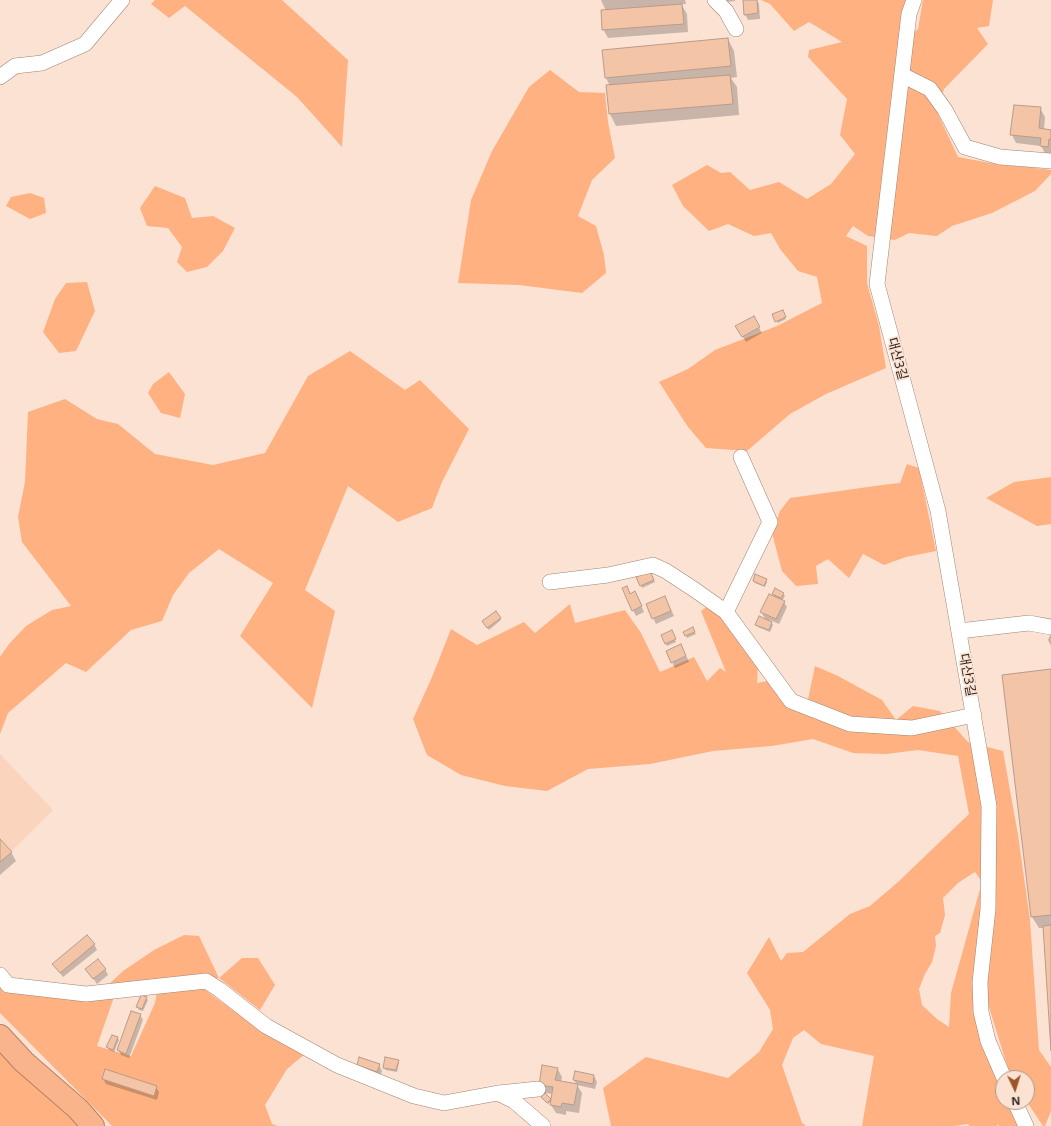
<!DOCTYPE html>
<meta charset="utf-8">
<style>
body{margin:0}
#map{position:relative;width:1051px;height:1126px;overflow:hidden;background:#fbe2d3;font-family:"Noto Sans",sans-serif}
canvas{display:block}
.north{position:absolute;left:995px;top:1070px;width:40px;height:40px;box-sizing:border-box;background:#fbe2d3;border:1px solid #aa978b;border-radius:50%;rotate:176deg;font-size:11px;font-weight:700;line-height:16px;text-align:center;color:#31261f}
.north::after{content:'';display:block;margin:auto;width:14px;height:18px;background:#9b5729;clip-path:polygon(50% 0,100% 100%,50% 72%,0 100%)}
</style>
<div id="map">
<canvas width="1051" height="1126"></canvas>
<div class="north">N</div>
</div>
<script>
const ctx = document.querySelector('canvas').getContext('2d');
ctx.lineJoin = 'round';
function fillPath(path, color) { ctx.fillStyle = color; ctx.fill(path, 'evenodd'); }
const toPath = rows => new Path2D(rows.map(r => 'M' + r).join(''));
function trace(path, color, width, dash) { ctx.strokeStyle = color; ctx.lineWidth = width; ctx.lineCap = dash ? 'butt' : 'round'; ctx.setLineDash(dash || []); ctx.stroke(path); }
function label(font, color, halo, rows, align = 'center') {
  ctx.font = font + ' "Noto Sans","Noto Sans KR",sans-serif'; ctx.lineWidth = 3.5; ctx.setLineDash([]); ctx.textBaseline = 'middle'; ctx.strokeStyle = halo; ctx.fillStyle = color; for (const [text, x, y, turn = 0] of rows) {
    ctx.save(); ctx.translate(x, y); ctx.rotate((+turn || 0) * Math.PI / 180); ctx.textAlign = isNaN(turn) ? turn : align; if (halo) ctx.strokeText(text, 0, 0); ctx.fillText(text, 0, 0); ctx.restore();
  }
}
fillPath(toPath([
 [0,754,53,810,0,863]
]), '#fbd4be');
fillPath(toPath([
 [155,0,282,0,348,60,342,147,297,97,185,6,169,18,151,4],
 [761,0,909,0,900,42,918,29,923,0,993,0,989,26,977,28,988,44,944,89,937,112,958,157,1001,165,1028,167,1051,170,1051,174,1035,191,992,213,952,226,937,236,909,233,895,240,868,236,853,226,846,236,867,246,867,283,879,326,886,368,826,394,790,414,747,451,706,448,688,427,659,382,688,369,715,350,777,326,822,303,817,277,798,271,780,249,771,233,754,236,728,224,709,231,683,206,672,185,707,165,721,173,730,172,750,190,779,182,807,199,831,184,855,154,840,135,847,99,808,57,809,50,842,42,809,22,794,31,770,4],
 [550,70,579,92,605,93,608,122,615,158,592,180,578,216,596,226,604,255,606,273,582,293,519,285,458,283,471,200,492,151,529,87],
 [155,186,185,198,192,218,213,216,235,228,223,251,207,267,187,272,177,262,182,247,168,228,147,226,140,208],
 [30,193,44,198,46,213,30,219,6,206,11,197],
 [87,282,95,311,76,351,59,353,43,332,55,299,66,283],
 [350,351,405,390,420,380,469,429,442,482,432,508,398,522,348,486,305,590,335,611,312,708,240,636,273,583,219,549,189,573,173,595,162,621,131,630,86,672,66,663,8,713,0,734,0,657,9,644,26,626,52,610,71,606,22,542,18,517,25,482,28,412,65,399,97,419,118,424,155,454,213,465,265,453,308,376],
 [169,372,185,394,180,418,161,413,148,393,153,384],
 [907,464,919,468,936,551,906,557,884,565,863,554,849,578,828,559,816,566,818,584,796,586,782,571,772,533,780,511,790,498,882,485,900,483],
 [1051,477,1051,524,1037,526,986,498,1014,482],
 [570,604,575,623,625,610,641,633,660,672,694,657,707,681,720,668,726,672,701,611,708,606,721,618,758,666,757,683,773,680,806,709,815,666,838,676,882,700,896,720,913,706,940,711,968,742,1003,751,1018,835,1030,920,1039,1050,1051,1067,1051,1111,1045,1126,1043,1126,1027,1102,1027,1078,1011,1078,988,1004,975,1009,1003,1091,1003,1102,1007,1102,1013,1108,1019,1126,999,1126,997,1124,997,1126,969,1126,968,1124,954,1126,862,1126,874,1056,821,1044,804,1030,793,1038,782,1065,802,1123,806,1126,611,1126,603,1088,646,1057,728,1078,759,1052,773,1029,770,1010,747,973,769,937,781,961,787,953,803,952,850,914,870,906,898,882,969,814,958,756,918,750,886,754,853,753,813,739,772,746,713,751,650,764,588,769,547,791,505,786,461,775,427,755,413,719,432,677,451,629,477,645,524,622,535,633],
 [975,872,982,882,951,993,949,1027,937,1019,922,1005,919,989,925,974,932,962,936,946,935,936,940,933,945,915,943,898,958,883],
 [184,935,199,936,219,978,242,958,258,958,275,985,260,1010,219,978,171,980,105,988,123,971,154,950],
 [0,985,114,997,97,1046,131,1056,155,1003,157,993,202,988,240,1015,305,1054,287,1069,265,1105,272,1124,278,1126,112,1126,0,1013],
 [0,1046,81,1126,0,1126]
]), '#ffb181');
fillPath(toPath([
 [601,0,685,0,686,4,681,4,687,14,688,32,608,38,603,29,606,11],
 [715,0,735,0,735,1,717,3],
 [744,0,757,0,759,4,760,19,748,20,745,14],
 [728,39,734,51,737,77,731,78,737,87,739,115,616,126,610,114,607,86,610,86,606,78],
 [1040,108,1045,117,1044,130,1051,131,1051,155,1046,155,1041,146,1016,143,1012,135],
 [782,311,786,319,778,323,773,315],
 [753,317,762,333,746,342,737,327],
 [650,572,655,582,642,588,641,585],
 [766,579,767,582,765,587,755,583,754,581],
 [627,587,631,595,638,598,644,612,636,616,633,610],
 [773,594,783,594,785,596,782,601,784,602,787,607,779,624,770,620,773,625,770,632,758,627,756,624,766,620,761,612,776,598],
 [665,597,674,616,656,624,647,605],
 [500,618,501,620,489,630,485,624],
 [693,629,696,634,687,638,684,632],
 [1051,633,1051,646,1048,640],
 [673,634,676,642,667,646,666,644],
 [684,651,689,662,675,668,672,662],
 [1051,670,1051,1038,1044,928,1039,928,1032,917],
 [0,841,11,852,16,861,0,875],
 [94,944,97,950,63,977,53,964],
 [105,969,108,975,97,984,90,974],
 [146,998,148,1000,143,1011,139,1010,137,1007],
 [140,1015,143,1020,129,1058,121,1055,118,1050],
 [117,1038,119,1040,114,1052,109,1050,107,1047],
 [398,1061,399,1063,397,1072,386,1070,384,1068],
 [358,1065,379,1065,382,1071,380,1077,361,1070],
 [557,1068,562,1077,561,1082,577,1085,574,1080,594,1076,597,1082,595,1089,577,1085,582,1093,579,1113,566,1111,566,1115,556,1113,551,1105,553,1094,545,1093,540,1084],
 [103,1079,156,1087,159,1092,157,1100,106,1084],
 [542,1097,550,1099,551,1101,548,1104]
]), '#0003');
const building = toPath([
 [743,0,757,0,758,13,744,15,743,0],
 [682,4,684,24,602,30,601,10,682,4],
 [728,38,731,66,605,78,602,50,728,38],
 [730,75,733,104,609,114,606,85,730,75],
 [1014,105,1041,107,1039,128,1051,130,1051,139,1049,139,1048,147,1040,146,1041,138,1010,135,1014,105],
 [783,310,786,317,775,322,772,314,783,310],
 [754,316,760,327,742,337,735,326,754,316],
 [650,571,654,580,640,586,636,577,650,571],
 [755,574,767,579,764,586,753,581,755,574],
 [627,586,630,594,635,591,642,606,632,611,622,588,627,586],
 [775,588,784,593,781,598,772,594,775,588],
 [769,594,785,601,776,619,760,612,769,594],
 [665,596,671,611,652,619,646,604,665,596],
 [496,611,501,618,487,628,482,621,496,611],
 [759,616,772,622,769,630,755,625,759,616],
 [693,627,695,632,685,636,683,632,693,627],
 [672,630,676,639,665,644,661,635,672,630],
 [681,644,686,656,671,663,666,651,681,644],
 [1051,669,1051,915,1031,917,1002,675,1051,669],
 [0,839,12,852,0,862,0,839],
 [1051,925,1051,1051,1043,926,1051,925],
 [87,935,95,944,60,973,52,964,87,935],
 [98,959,106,969,93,979,85,969,98,959],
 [141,995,147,997,142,1009,136,1007,141,995],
 [131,1011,141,1014,126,1054,117,1050,131,1011],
 [112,1035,118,1037,113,1050,106,1047,112,1035],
 [359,1057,380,1064,377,1072,357,1065,359,1057],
 [385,1057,399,1060,396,1070,383,1068,385,1057],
 [542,1065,558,1068,555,1080,578,1084,574,1105,562,1103,561,1107,550,1105,553,1087,539,1085,542,1065],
 [105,1069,157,1086,154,1096,102,1079,105,1069],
 [575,1071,594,1075,593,1084,573,1080,575,1071],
 [545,1093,551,1099,547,1103,541,1097,545,1093]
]);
fillPath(building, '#f4c4a7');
trace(building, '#b89b8a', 1);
const minor = toPath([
 [715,0,726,11,736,29],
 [914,0,909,14,877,284,938,511,989,806,988,909,980,982,981,1012,988,1041,1004,1078],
 [902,75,930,89,945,110,965,147,1000,157,1051,161],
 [0,77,15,66,42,63,85,44,122,0],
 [550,582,608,575,653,565,666,571,695,590,726,612,791,701,850,724,912,728,974,715],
 [726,612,770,522,741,457],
 [959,631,1029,623,1051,627],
 [0,975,8,985,86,994,206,981,220,990,266,1026,337,1065,414,1096,444,1103,498,1093,514,1101,543,1126],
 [499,1093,538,1089],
 [1015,1102,1026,1126]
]);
const highway = toPath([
 [0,1036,24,1062,78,1109,93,1126]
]);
trace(minor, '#a08473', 16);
trace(highway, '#b38265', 24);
trace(minor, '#fff', 15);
trace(highway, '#f9b48b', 22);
label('13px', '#31261f', '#fbe2d3', [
 ["대산3길",897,359,75],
 ["대산3길",967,675,80]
]);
</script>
